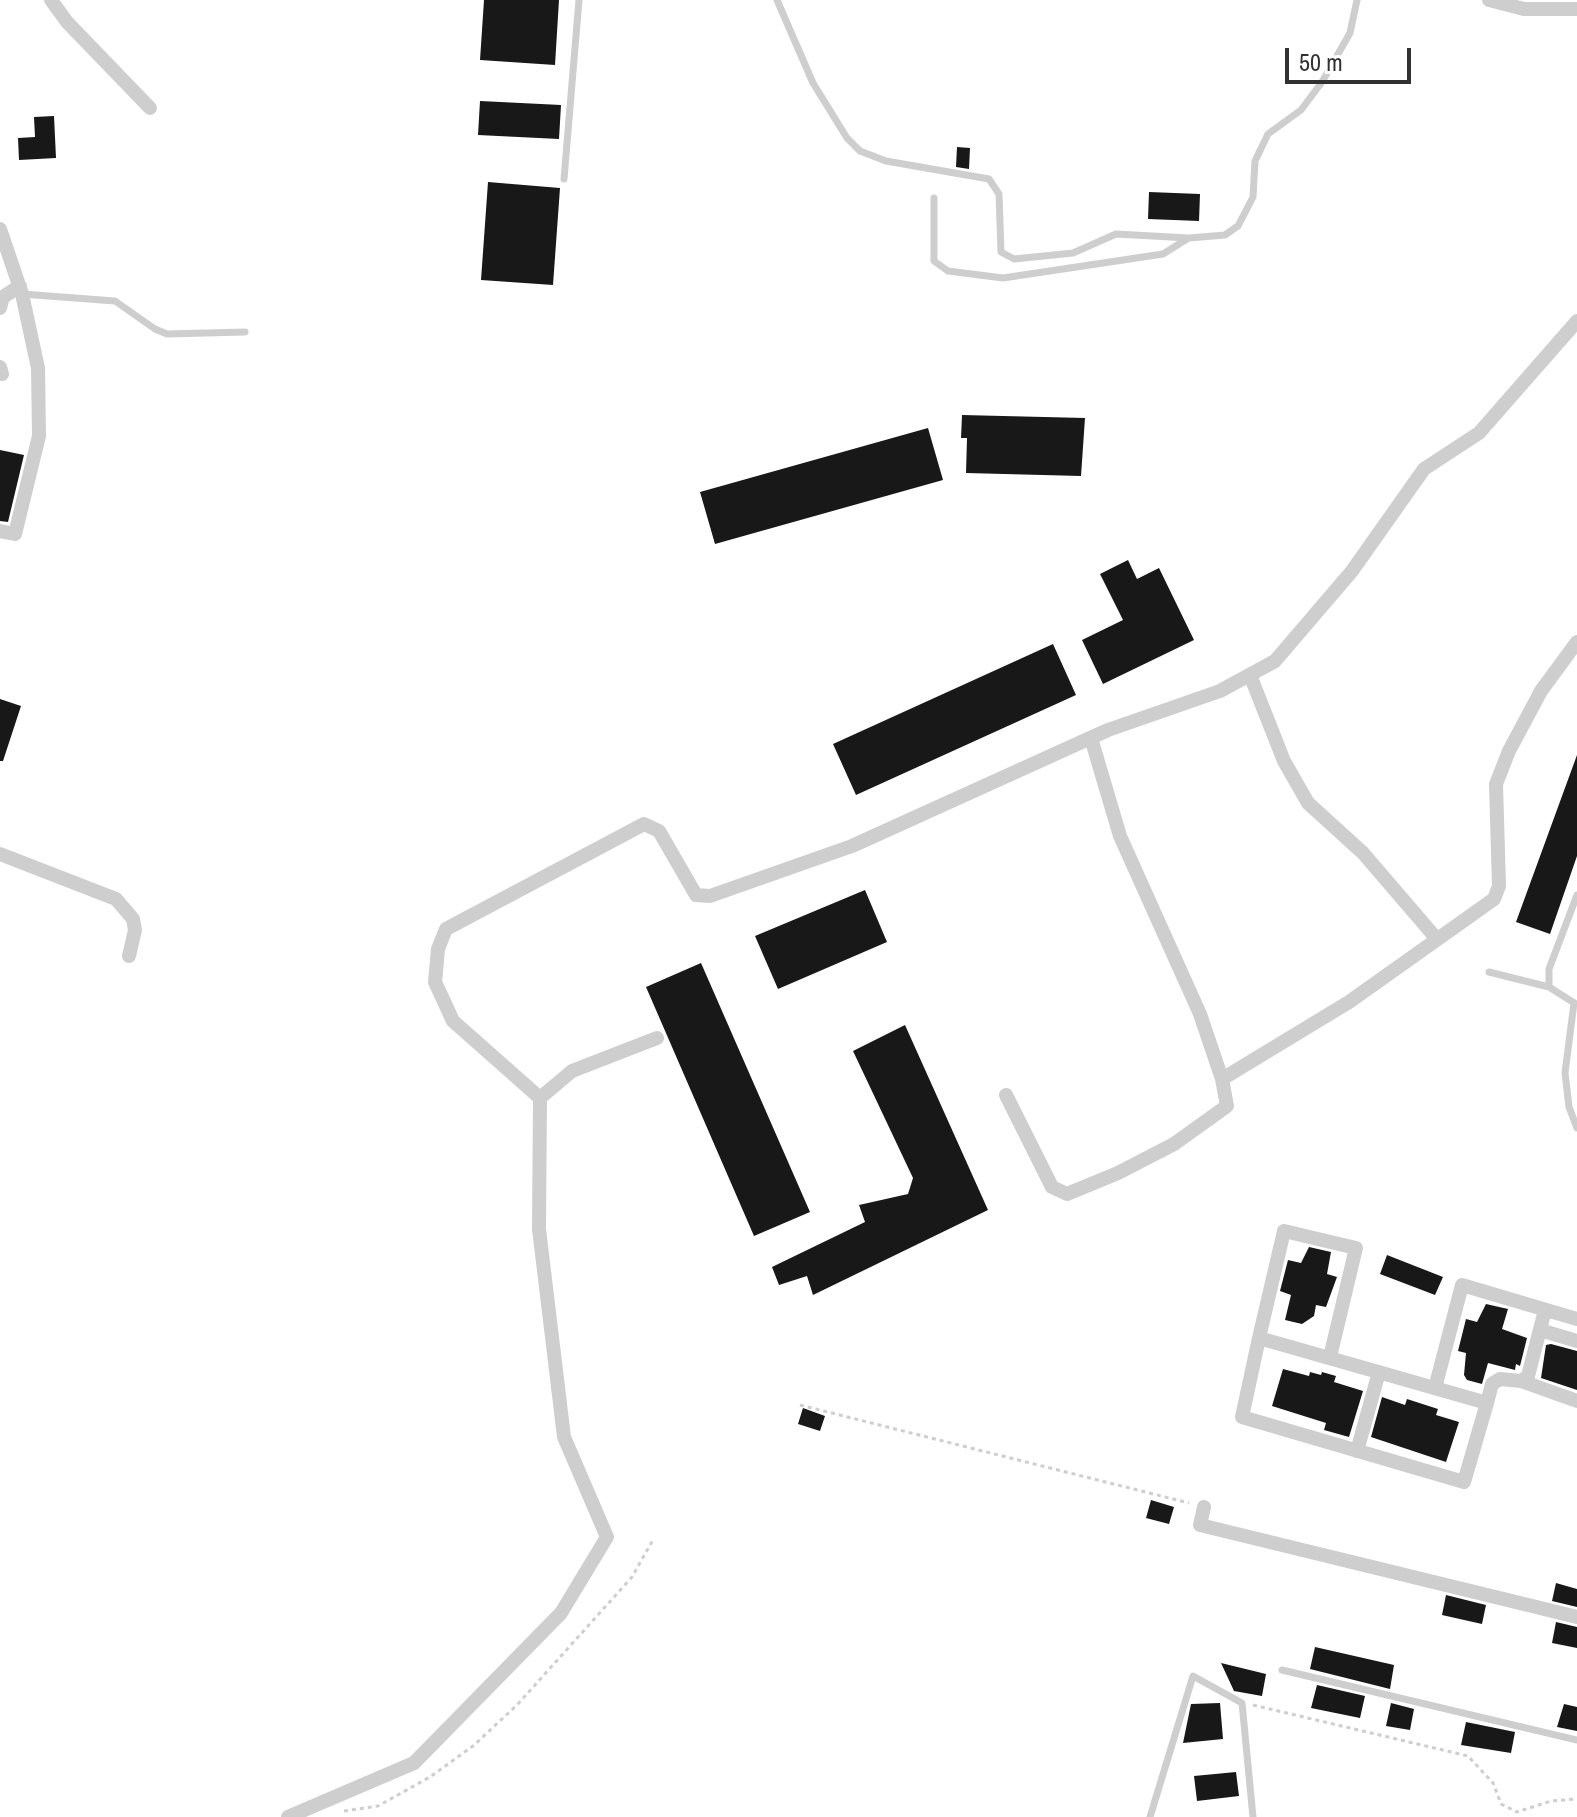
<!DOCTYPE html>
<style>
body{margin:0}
#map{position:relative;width:1577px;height:1817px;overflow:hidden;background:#fff;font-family:"Archivo Narrow",sans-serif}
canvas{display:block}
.scale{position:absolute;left:1285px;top:48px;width:126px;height:36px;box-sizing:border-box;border:4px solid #313131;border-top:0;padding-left:10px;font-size:24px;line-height:28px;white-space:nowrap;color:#313131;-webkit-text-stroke:6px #fff;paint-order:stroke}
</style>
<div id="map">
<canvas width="1577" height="1817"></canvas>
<div class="scale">50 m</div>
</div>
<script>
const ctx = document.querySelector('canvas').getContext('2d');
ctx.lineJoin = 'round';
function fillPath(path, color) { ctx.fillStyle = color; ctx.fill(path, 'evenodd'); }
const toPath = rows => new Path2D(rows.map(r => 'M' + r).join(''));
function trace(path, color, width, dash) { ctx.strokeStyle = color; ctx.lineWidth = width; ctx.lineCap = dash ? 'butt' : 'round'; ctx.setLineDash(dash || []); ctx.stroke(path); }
fillPath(toPath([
 [484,0,559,0,555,65,480,60],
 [480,101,561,105,559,139,478,135],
 [54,116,56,158,19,160,18,138,35,137,34,117],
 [957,147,970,148,969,169,956,167],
 [488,182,560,188,553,285,481,280],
 [1149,192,1200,194,1199,221,1148,219],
 [962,415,1085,418,1081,476,966,473,967,438,961,438],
 [928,428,943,480,715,544,700,492],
 [0,450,24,455,8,522,0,521],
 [1128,560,1137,579,1159,568,1194,640,1103,684,1082,640,1123,620,1100,574],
 [1053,644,1076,695,856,795,833,744],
 [0,699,21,706,3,761,0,761],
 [1577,755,1577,856,1550,934,1516,922],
 [865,890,887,942,778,989,755,936],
 [701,963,810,1212,754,1236,646,987],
 [905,1025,988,1210,813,1295,807,1276,779,1285,772,1267,865,1222,859,1205,908,1194,913,1178,853,1051],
 [1309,1247,1331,1252,1327,1274,1337,1277,1326,1307,1316,1305,1314,1316,1302,1324,1285,1320,1291,1295,1280,1291,1288,1260,1301,1263],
 [1387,1255,1443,1277,1435,1295,1380,1274],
 [1486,1304,1508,1309,1502,1329,1527,1338,1520,1366,1516,1364,1515,1370,1488,1363,1482,1384,1467,1380,1464,1375,1466,1353,1458,1351,1466,1319,1477,1322],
 [1551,1344,1577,1351,1577,1390,1541,1378,1546,1345],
 [1283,1369,1309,1376,1310,1372,1321,1375,1322,1372,1336,1376,1334,1382,1363,1391,1349,1437,1324,1430,1326,1423,1272,1406],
 [1382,1397,1405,1405,1407,1399,1438,1409,1436,1415,1459,1422,1446,1462,1371,1437],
 [803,1408,825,1416,820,1431,798,1424],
 [1151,1500,1174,1507,1169,1524,1146,1518],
 [1556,1583,1577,1589,1577,1607,1552,1601],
 [1446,1595,1486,1605,1482,1624,1442,1615],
 [1556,1622,1577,1627,1577,1648,1552,1643],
 [1315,1647,1394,1665,1390,1689,1310,1669],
 [1221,1663,1266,1674,1262,1696,1234,1691],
 [1317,1685,1365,1696,1360,1718,1311,1708],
 [1220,1703,1223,1739,1183,1743,1191,1704],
 [1391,1703,1414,1709,1410,1730,1386,1726],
 [1564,1704,1577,1707,1577,1731,1557,1727],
 [1466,1722,1515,1732,1511,1753,1461,1745],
 [1236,1772,1239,1796,1197,1801,1194,1776]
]), '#181818');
trace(toPath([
 [800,1405,1189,1503],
 [1253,1705,1468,1756,1493,1783,1501,1804,1517,1812,1551,1801,1577,1799],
 [344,1811,378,1806,430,1777,473,1746,517,1705,632,1577,654,1538]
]), '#cecece', 3, [4, 4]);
trace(toPath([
 [777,0,813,83,847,138,860,151,886,161,989,179,999,194,1001,252,1014,259,1073,253,1116,234,1189,238,1225,235,1238,226,1253,197,1255,161,1268,134,1301,110,1322,82,1350,33,1357,0],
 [564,179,579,0],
 [934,198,934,261,948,271,1003,278,1163,254,1187,239],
 [22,294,115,301,155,329,167,334,245,332],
 [1489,972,1549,987,1576,1004],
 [1549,987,1549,969,1577,895],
 [1574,1003,1565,1073,1569,1107,1577,1128],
 [1282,1670,1577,1740],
 [1150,1817,1193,1676,1242,1703,1253,1817]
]), '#cecece', 7);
trace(toPath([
 [51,0,67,22,150,108],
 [1489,0,1524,9,1577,9],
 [0,229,22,294,38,368,39,436,15,534,0,531],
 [0,308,3,297,20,286],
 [0,367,2,374],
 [1250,675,1284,761,1308,803,1363,853,1436,938],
 [0,854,116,899,133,919,135,930,129,956],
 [1222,1079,1349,1002,1494,899,1499,886,1496,784,1509,751,1541,691,1577,642],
 [1006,1095,1052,1187,1067,1194,1118,1173,1174,1144,1227,1106,1222,1079,1200,1014,1120,836,1091,738],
 [540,1098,453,1021,435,982,438,949,446,929,644,824,659,831,696,895,710,896,852,846,1108,730,1220,691,1275,661,1352,571,1424,469,1479,433,1577,321],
 [1540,1330,1577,1341],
 [1259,1338,1487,1403,1464,1482,1242,1417,1259,1338],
 [1259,1338,1284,1231,1356,1248,1330,1357],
 [1521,1381,1577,1401],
 [1435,1388,1462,1285,1577,1319],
 [1487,1403,1492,1384,1500,1379,1521,1381,1528,1376,1545,1310],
 [1357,1451,1379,1372],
 [1204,1507,1200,1525,1577,1617],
 [288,1817,414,1763,561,1613,607,1537,564,1437,539,1229,540,1098,572,1071,657,1038]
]), '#cecece', 14);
</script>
